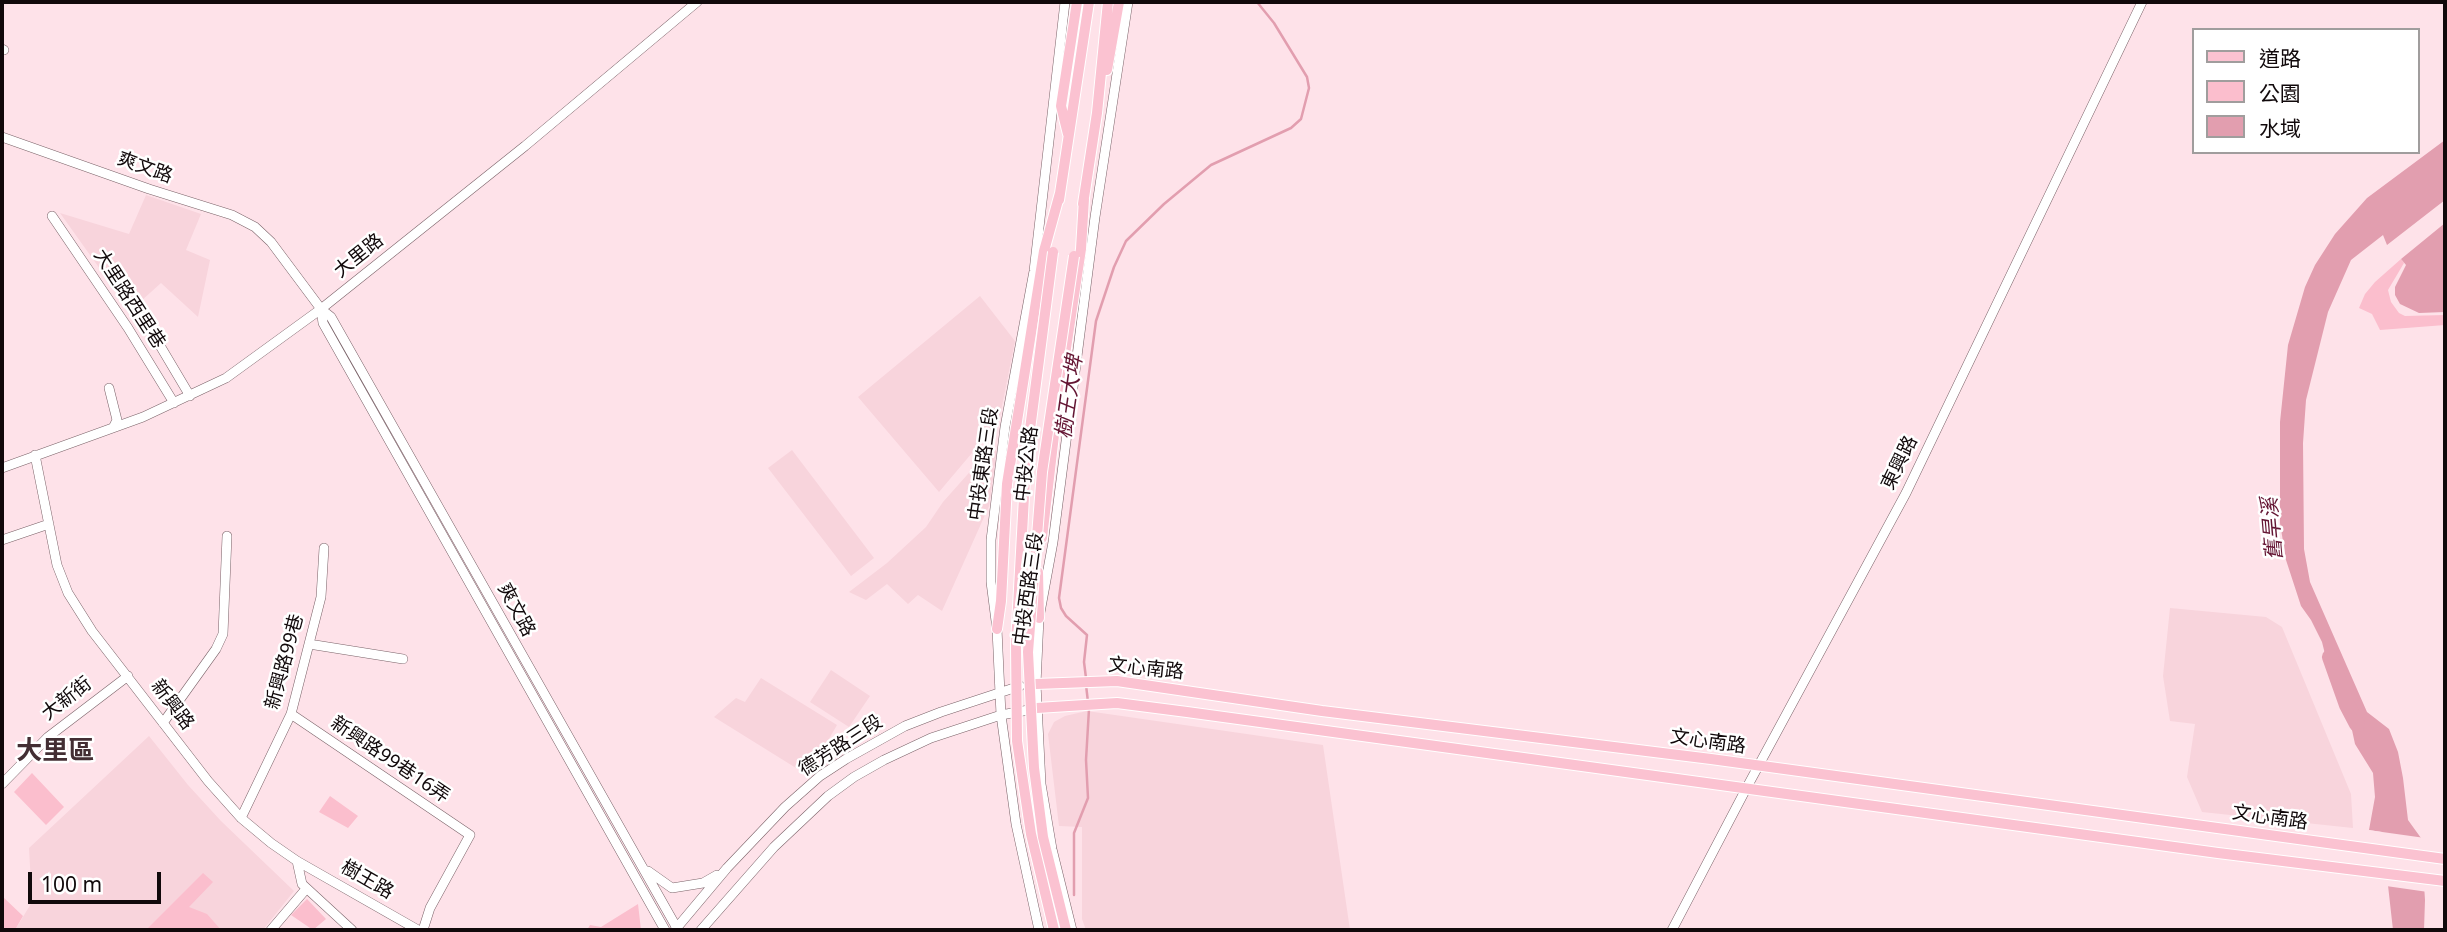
<!DOCTYPE html>
<meta charset="utf-8">
<style>
body{margin:0}
#map{position:relative;width:2447px;height:932px;overflow:hidden;background:#fee2e9;font-family:"Noto Sans","Noto Sans TC",sans-serif}
canvas{display:block}
.frame{position:absolute;inset:0;border:4px solid #11090b;pointer-events:none}
.legend{position:absolute;left:2192px;top:28px;width:228px;height:126px;box-sizing:border-box;background:#fff;border:2px solid #a09d9d;margin:0;padding:9px 12px;list-style:none;font-size:21px;color:#11090b}
.legend li{display:flex;align-items:center;gap:14px;height:35px}
.legend b{width:35px;border:2px solid #a09d9d}
.scale{position:absolute;left:28px;top:872px;width:133px;height:32px;box-sizing:border-box;border:4px solid #11090b;border-top:0;padding-left:9px;font-size:21px;line-height:24px;white-space:nowrap;color:#11090b;-webkit-text-stroke:5px #fff;paint-order:stroke}
</style>
<div id="map">
<canvas width="2447" height="932"></canvas>
<div class="frame"></div>
<ul class="legend">
<li><b style="height:9px;background:#fbc2d1"></b>道路</li>
<li><b style="height:19px;background:#fbbecd"></b>公園</li>
<li><b style="height:19px;background:#e29eaf"></b>水域</li>
</ul>
<div class="scale">100 m</div>
</div>
<script>
const ctx = document.querySelector('canvas').getContext('2d');
ctx.lineJoin = 'round';
function fillPath(path, color) { ctx.fillStyle = color; ctx.fill(path, 'evenodd'); }
const toPath = rows => new Path2D(rows.map(r => 'M' + r).join(''));
function trace(path, color, width, dash) { ctx.strokeStyle = color; ctx.lineWidth = width; ctx.lineCap = dash ? 'butt' : 'round'; ctx.setLineDash(dash || []); ctx.stroke(path); }
function label(font, color, halo, rows, align = 'center') {
  ctx.font = font + ' "Noto Sans","Noto Sans TC",sans-serif'; ctx.lineWidth = 5; ctx.setLineDash([]); ctx.textBaseline = 'middle'; ctx.strokeStyle = halo; ctx.fillStyle = color; for (const [text, x, y, turn = 0] of rows) {
    ctx.save(); ctx.translate(x, y); ctx.rotate((+turn || 0) * Math.PI / 180); ctx.textAlign = isNaN(turn) ? turn : align; if (halo) ctx.strokeText(text, 0, 0); ctx.fillText(text, 0, 0); ctx.restore();
  }
}
fillPath(toPath([
 [146,195,201,214,186,250,210,260,198,317,161,283,130,311,60,213,129,234],
 [980,296,1015,341,999,421,939,492,858,397],
 [991,448,997,451,989,506,942,611,918,595,908,604,887,584,866,600,849,592,887,563,926,527,943,502],
 [792,450,874,558,851,576,768,468],
 [2170,608,2266,617,2282,627,2351,794,2353,828,2202,812,2187,777,2195,724,2170,721,2163,676],
 [831,670,870,696,849,727,810,702],
 [761,678,837,725,822,751,796,768,714,717,736,698,745,702],
 [1087,711,1323,745,1350,930,1086,930,1082,919,1082,827,1059,826,1048,734,1054,722,1065,716],
 [149,736,188,785,221,821,294,891,263,930,36,930,34,928,32,930,15,930,32,902,29,848]
]), '#f8d4dc');
fillPath(toPath([
 [2401,259,2404,263,2388,290,2391,302,2399,313,2405,316,2445,315,2445,325,2380,330,2372,314,2359,308,2365,294,2375,282],
 [32,773,64,807,46,825,14,792],
 [330,796,358,816,348,828,319,812],
 [203,873,213,882,189,907,207,914,221,930,146,930],
 [2,896,23,916,15,930,2,930],
 [307,899,326,919,313,930,291,915],
 [638,904,641,930,587,930,590,925,601,927]
]), '#fbbecd');
fillPath(toPath([
 [2445,140,2445,200,2387,245,2383,235,2351,260,2328,312,2306,400,2303,443,2304,549,2310,582,2367,712,2389,729,2398,752,2403,778,2408,820,2421,838,2425,900,2424,930,2393,930,2382,832,2369,830,2375,797,2373,773,2355,744,2343,688,2326,658,2322,642,2311,620,2301,606,2286,560,2280,523,2280,422,2288,345,2305,287,2315,265,2335,234,2367,198],
 [2445,223,2445,312,2419,313,2400,304,2395,295,2395,287,2406,265,2401,259]
]), '#e29eaf');
fillPath(toPath([
 [2368,830,2425,838,2428,892,2386,886,2379,835,2368,833]
]), '#fee2e9');
trace(toPath([
 [1086,678,1084,662,1087,635,1066,616,1061,608,1059,598,1096,321,1114,267,1126,241,1164,204,1211,165,1291,128,1301,119,1309,88,1307,77,1274,23,1257,2],
 [1086,685,1088,702],
 [1074,895,1074,833,1088,798,1086,760,1089,709]
]), '#e29eaf', 2.5);
trace(toPath([
 [2330,657,2347,705,2357,724]
]), '#e29eaf', 16);
const minor = toPath([
 [2,49,4,50],
 [2,137,149,189,232,215,255,227,271,242,321,309,331,317,678,930],
 [52,216,128,328,174,403],
 [321,309,323,323,665,930],
 [143,317,190,396],
 [109,388,117,420,114,426],
 [35,455,57,565,68,593,92,631,208,781,241,818,271,843,297,861,418,930],
 [2,468,143,417,226,378,321,309,525,146,697,2],
 [2,540,49,524],
 [309,644,403,659],
 [291,714,470,835,430,908,423,930],
 [163,723,216,649,223,634,227,536],
 [2,784,48,737,128,676],
 [241,818,291,714,321,597,324,548],
 [297,861,302,884,352,930],
 [648,871,672,888,703,883,717,875],
 [271,930,306,889],
 [675,930,727,868,785,807,820,776,846,759,905,726,941,712,1020,686],
 [701,930,774,847,828,796,854,777,884,760,931,738,1001,715,1034,709],
 [1039,930,1016,824,1001,715,997,629,991,582,991,540,1005,427,1034,271,1065,2],
 [1072,930,1052,849,1041,784,1036,684,1039,618,1053,542,1095,217,1128,2],
 [1672,930,1747,787,1906,493,2142,2]
]);
const major = toPath([
 [1107,70,1119,2],
 [1068,134,1061,106,1077,2],
 [1059,200,1089,2],
 [1083,204,1097,113,1108,2],
 [1042,538,1058,401,1081,249,1084,199],
 [1038,572,1039,618],
 [997,629,1001,601,1007,484,1044,251,1060,193],
 [1036,684,1117,681,1322,711,1711,759,2445,859],
 [1037,708,1117,703,1187,712,2218,853,2445,881]
]);
trace(minor, '#7a6268', 10);
trace(major, '#fff', 12);
trace(minor, '#fff', 9);
trace(major, '#fbc2d1', 10);
const majorBridge = toPath([
 [1053,252,1026,460,1016,644,1017,741,1031,834,1054,930],
 [1066,930,1043,837,1034,768,1028,652,1042,472,1074,256]
]);
trace(majorBridge, '#fff', 12, []);
trace(majorBridge, '#fbc2d1', 10);
label('19px', '#11090b', '#fff', [
 ["爽文路",145,168,20],
 ["大里路",359,256,-39],
 ["大里路西里巷",129,299,57],
 ["東興路",1900,463,-64],
 ["中投東路三段",984,464,-82],
 ["中投公路",1027,464,-83],
 ["中投西路三段",1029,589,-82],
 ["爽文路",516,610,62],
 ["新興路99巷",285,662,-75],
 ["文心南路",1146,669,6],
 ["大新街",67,699,-38],
 ["新興路",172,705,53],
 ["文心南路",1708,742,8],
 ["德芳路三段",841,746,-33],
 ["新興路99巷16弄",390,760,34],
 ["文心南路",2270,818,8],
 ["樹王路",367,880,30]
]);
label('italic 21px', '#641533', '#fff', [
 ["樹王大埤",1070,397,-82],
 ["舊旱溪",2273,529,-95]
]);
label('bold 26px', '#432e33', '#fff', [
 ["大里區",55,752]
]);
</script>
